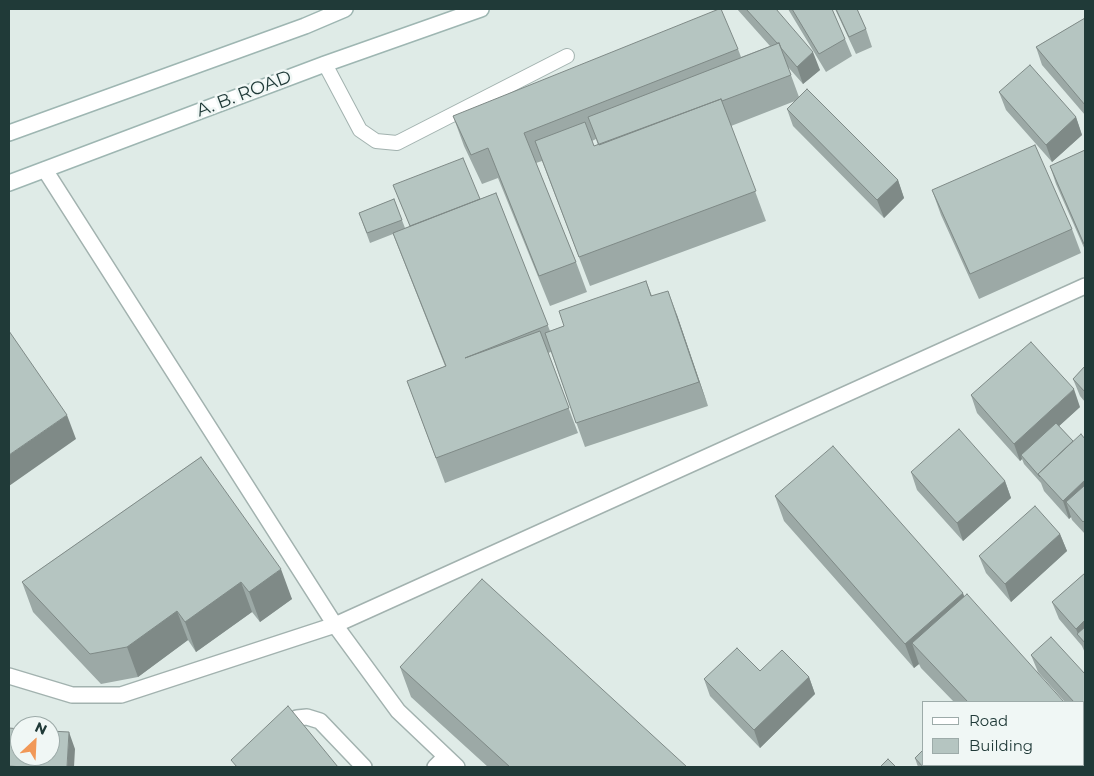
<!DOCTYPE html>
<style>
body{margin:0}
#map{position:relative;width:1094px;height:776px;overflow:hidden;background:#dfebe7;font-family:Montserrat,sans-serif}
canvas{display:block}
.frame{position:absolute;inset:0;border:10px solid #203a38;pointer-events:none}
.legend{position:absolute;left:922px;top:701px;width:162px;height:65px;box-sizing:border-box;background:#f0f7f5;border:1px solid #9daba9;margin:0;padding:6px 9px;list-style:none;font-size:15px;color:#203a38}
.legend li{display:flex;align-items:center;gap:10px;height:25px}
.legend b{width:25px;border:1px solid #9daba9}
.north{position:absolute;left:10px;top:716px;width:50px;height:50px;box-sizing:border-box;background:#f0f7f5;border:1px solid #9daba9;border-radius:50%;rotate:25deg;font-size:14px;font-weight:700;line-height:20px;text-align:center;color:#203a38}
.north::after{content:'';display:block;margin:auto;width:18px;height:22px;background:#f19857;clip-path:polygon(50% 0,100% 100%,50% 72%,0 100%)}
</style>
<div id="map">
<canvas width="1094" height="776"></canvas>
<div class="frame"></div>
<ul class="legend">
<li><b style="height:6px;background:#fff"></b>Road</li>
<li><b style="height:14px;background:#b5c5c1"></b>Building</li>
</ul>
<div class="north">N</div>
</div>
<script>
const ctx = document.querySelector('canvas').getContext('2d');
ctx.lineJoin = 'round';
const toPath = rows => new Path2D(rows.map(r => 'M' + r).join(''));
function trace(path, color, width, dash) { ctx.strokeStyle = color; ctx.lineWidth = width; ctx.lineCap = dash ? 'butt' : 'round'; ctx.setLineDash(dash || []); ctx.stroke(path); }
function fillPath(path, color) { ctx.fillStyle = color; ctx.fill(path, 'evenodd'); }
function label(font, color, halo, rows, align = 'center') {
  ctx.font = font + ' Montserrat,sans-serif'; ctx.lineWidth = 5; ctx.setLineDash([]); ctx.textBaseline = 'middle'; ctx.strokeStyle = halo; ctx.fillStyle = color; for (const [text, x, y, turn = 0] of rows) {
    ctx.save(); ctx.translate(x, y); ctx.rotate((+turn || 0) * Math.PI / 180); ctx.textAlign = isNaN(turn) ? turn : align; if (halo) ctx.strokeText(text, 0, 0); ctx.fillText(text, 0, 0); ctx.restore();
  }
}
const lane = toPath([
 [325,64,360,130,376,141,397,143,567,56]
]);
const street = toPath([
 [45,170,335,625,398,711,457,767],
 [9,676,72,695,121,695,335,625,1085,286],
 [283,729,297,718,307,717,320,721,364,767],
 [435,767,445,757]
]);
const secondary = toPath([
 [9,133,305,26,345,9],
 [9,183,325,64,481,9]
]);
trace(lane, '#a2b2af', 16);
trace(street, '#a2b2af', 18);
trace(secondary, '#9eb6b2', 18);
trace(lane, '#fff', 14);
trace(street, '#fff', 15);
trace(secondary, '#fff', 15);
fillPath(toPath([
 [737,9,776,9,820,70,803,84,788,67,799,97,898,180,904,198,884,218,793,126,787,109,795,101,731,126,766,221,590,286,542,161,536,163,576,262,587,292,550,306,498,178,482,184,464,146,453,116,738,49,741,57,770,46],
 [596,139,598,145,594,146,592,141],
 [788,9,832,9,845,39,852,56,826,72],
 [835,9,857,9,866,29,872,47,856,54],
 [1085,18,1085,115,1042,65,1036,47],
 [999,92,1076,117,1082,135,1052,162,1006,110],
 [1085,150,1085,250,1056,184,1050,166],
 [393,185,480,199,496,193,550,331,564,326,646,281,652,296,677,315,708,406,585,447,551,352,548,353,578,433,445,483,407,381,445,366,393,234,370,243,359,213,394,199,405,228,410,226],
 [932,190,1072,229,1081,253,979,299,941,215],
 [1085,366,1085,402,1080,396,1073,379],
 [971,395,1080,407,1059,426,1073,441,1085,439,1085,534,1072,520,1071,517,1069,519,1044,491,1041,483,1024,464,1022,459,1020,461,977,413],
 [201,457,292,599,260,622,252,612,196,652,188,640,138,677,101,684,33,612,22,582],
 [911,472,1005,481,1011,498,963,541,917,490],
 [775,496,964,596,1064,702,954,702,921,668,919,664,914,668,784,521],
 [1060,534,1067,551,1011,602,986,573,979,556],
 [1085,573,1085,653,1082,646,1059,619,1052,602],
 [1031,655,1085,674,1085,725,1083,722,1083,702,1065,702,1038,672],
 [400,667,687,767,488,767,411,697],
 [760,671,809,677,815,694,760,748,710,696,704,679],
 [915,758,1008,767,918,767],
 [1014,765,1083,765,1085,767,1016,767]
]), '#9ca9a6');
fillPath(toPath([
 [813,52,820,70,803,84,797,67],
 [1076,117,1082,135,1052,162,1046,145],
 [898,180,904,198,884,218,877,200],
 [668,291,677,315,708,406,699,382],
 [1074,389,1080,407,1024,458,1021,455,1022,459,1020,461,1014,444],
 [67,415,76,439,9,486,9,455],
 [1085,480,1085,503,1066,502,1071,517,1069,519,1063,501],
 [1005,481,1011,498,963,541,957,523],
 [1060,534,1067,551,1011,602,1005,584],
 [281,569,292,599,260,622,249,592],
 [241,582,252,612,196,652,185,622],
 [963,593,972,617,912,643,919,664,914,668,905,644],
 [177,611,188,640,138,677,127,647],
 [1085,620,1085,643,1078,634,1076,629],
 [809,677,815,694,760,748,754,730],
 [69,732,75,749,74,767,67,767]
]), '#7f8a87');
const building = toPath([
 [719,9,721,9,738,49,524,133,576,262,539,276,488,148,471,155,453,116,719,9],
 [746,9,776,9,813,52,797,67,781,48,779,43,777,43,746,9],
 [792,9,832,9,845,39,819,54,792,9],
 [836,9,857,9,866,29,849,37,836,9],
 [1085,18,1085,105,1036,47,1085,18],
 [779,43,791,75,722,101,721,99,599,145,588,117,779,43],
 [1030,65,1076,117,1046,145,999,92,1030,65],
 [807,89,898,180,877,200,787,109,807,89],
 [721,99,756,191,579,257,535,141,585,122,594,146,721,99],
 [1035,145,1072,229,970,274,932,190,1035,145],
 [1085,150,1085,243,1084,244,1050,166,1085,150],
 [463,158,480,199,410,226,393,185,463,158],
 [496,193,548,325,465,358,540,331,569,408,436,458,407,381,446,366,393,233,496,193],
 [394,199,402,220,367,233,359,213,394,199],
 [646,281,651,296,668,291,699,382,576,423,545,333,564,326,559,311,646,281],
 [9,331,67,415,9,455,9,331],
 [1031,342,1074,389,1014,444,971,395,1031,342],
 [1085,366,1085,392,1073,379,1085,366],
 [1056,423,1073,441,1038,474,1040,477,1021,455,1056,423],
 [959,429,1005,481,957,523,911,472,959,429],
 [1081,434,1085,439,1085,480,1063,501,1038,474,1081,434],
 [833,446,963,593,905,644,775,496,833,446],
 [201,457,281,569,249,592,241,582,185,622,177,611,127,647,90,654,22,582,201,457],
 [1085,485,1085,520,1083,522,1066,502,1085,485],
 [1035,506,1060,534,1005,584,979,556,1035,506],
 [1085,573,1085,620,1076,629,1052,602,1085,573],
 [482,579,687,767,510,767,400,667,482,579],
 [967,594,1064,702,968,702,912,643,967,594],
 [1085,627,1085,643,1077,634,1085,627],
 [1051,637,1085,674,1085,714,1083,711,1083,702,1074,702,1031,655,1051,637],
 [737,648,760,671,782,650,809,677,754,730,704,679,737,648],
 [288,706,338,767,237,767,231,760,288,706],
 [1083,723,1085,726,1085,767,1031,767,1028,765,1083,765,1083,723],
 [9,728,20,729,20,756,50,756,50,731,69,732,67,767,23,767,9,766,9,728],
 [923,750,923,765,1006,765,1008,767,923,767,915,758,923,750],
 [888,759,896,767,880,767,888,759]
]);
fillPath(building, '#b5c5c1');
trace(building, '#7f8a87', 1);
label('18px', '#203a38', '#f0f7f5', [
 ["A. B. ROAD",244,94,-21]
]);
</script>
